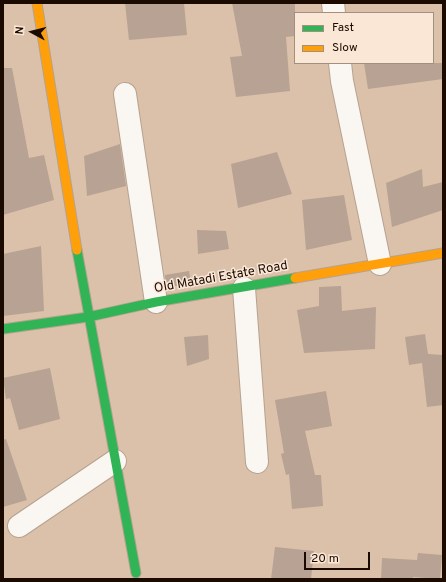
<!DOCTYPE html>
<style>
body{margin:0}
#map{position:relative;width:446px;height:582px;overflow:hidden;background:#dbc1aa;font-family:Overpass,sans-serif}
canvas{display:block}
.frame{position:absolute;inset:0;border:4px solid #1a0a00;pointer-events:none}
.legend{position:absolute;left:294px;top:12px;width:140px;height:52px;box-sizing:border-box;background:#fbe7d6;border:1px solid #a18f80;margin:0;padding:5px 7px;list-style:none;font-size:12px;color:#1a0a00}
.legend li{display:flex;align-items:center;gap:8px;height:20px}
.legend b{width:20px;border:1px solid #a18f80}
.north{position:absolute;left:12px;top:12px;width:40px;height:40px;-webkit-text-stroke:3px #fbe7d6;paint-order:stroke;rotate:277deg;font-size:11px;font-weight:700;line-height:16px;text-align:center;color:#1a0a00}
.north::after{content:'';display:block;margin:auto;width:14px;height:18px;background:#1a0a00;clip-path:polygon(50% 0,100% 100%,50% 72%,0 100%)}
.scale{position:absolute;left:304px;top:552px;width:66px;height:18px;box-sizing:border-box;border:2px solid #1a0a00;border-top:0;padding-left:5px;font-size:12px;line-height:14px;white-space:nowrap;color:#1a0a00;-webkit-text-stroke:3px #fbe7d6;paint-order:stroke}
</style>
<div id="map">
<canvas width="446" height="582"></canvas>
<div class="frame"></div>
<ul class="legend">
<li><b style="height:5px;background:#30b455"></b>Fast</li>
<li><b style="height:5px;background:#ff9f0a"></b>Slow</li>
</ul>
<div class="north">N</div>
<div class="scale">20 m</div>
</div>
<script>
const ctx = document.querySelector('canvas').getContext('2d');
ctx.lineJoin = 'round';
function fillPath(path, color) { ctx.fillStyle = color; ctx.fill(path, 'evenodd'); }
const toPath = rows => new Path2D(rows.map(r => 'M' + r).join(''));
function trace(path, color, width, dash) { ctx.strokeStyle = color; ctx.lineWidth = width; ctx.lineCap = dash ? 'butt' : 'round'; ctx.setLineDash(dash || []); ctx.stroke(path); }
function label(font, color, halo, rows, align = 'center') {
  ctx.font = font + ' Overpass,sans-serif'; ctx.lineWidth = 3; ctx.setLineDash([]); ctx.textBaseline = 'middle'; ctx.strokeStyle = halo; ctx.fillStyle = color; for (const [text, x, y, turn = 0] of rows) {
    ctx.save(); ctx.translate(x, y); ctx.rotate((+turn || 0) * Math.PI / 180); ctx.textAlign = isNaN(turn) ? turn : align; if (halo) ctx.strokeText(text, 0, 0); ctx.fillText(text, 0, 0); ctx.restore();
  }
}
fillPath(toPath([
 [125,3,184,3,187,35,129,40],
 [232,3,295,3,295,36,286,37,290,91,236,97,230,57,242,56],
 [364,63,443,63,443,79,368,89],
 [3,68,12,68,29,158,44,155,54,200,3,215],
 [120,144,126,186,87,196,84,156],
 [277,152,292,194,238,208,231,164],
 [422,169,423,187,443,182,443,210,392,227,386,183],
 [344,195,352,240,306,250,302,200],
 [197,230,226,231,229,249,198,254],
 [41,246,44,311,3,316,3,254],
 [189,271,191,283,166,288,165,275],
 [341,286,342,311,376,307,375,349,304,353,297,310,319,306,319,287],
 [425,334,428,354,443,355,443,405,427,407,422,363,409,365,405,337],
 [208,335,209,359,187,366,184,337],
 [50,368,60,419,19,430,10,398,6,399,3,378],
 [326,391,332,426,305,431,315,475,321,475,323,506,292,509,289,474,286,475,281,454,284,453,275,400],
 [6,439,27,500,3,507,3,440],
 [275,547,314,551,311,579,271,579],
 [418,553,442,555,440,579,413,577,413,579,381,579,382,558,417,560]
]), '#b8a293');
const street = toPath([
 [333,3,334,13],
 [340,63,342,81,380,264],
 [125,94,156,302],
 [244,288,257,462],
 [19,526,115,461]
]);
const fast = toPath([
 [77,250,136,573],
 [3,329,88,317,156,302,295,278]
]);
const slow = toPath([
 [37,3,77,250],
 [295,278,443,253]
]);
trace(street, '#b6a290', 24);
trace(fast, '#b6a290', 11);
trace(slow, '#b6a290', 11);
trace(street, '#faf6f2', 22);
trace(fast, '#30b455', 9);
trace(slow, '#ff9f0a', 9);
label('13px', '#1a0a00', '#fbe7d6', [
 ["Old Matadi Estate Road",221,278,-10]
]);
</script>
